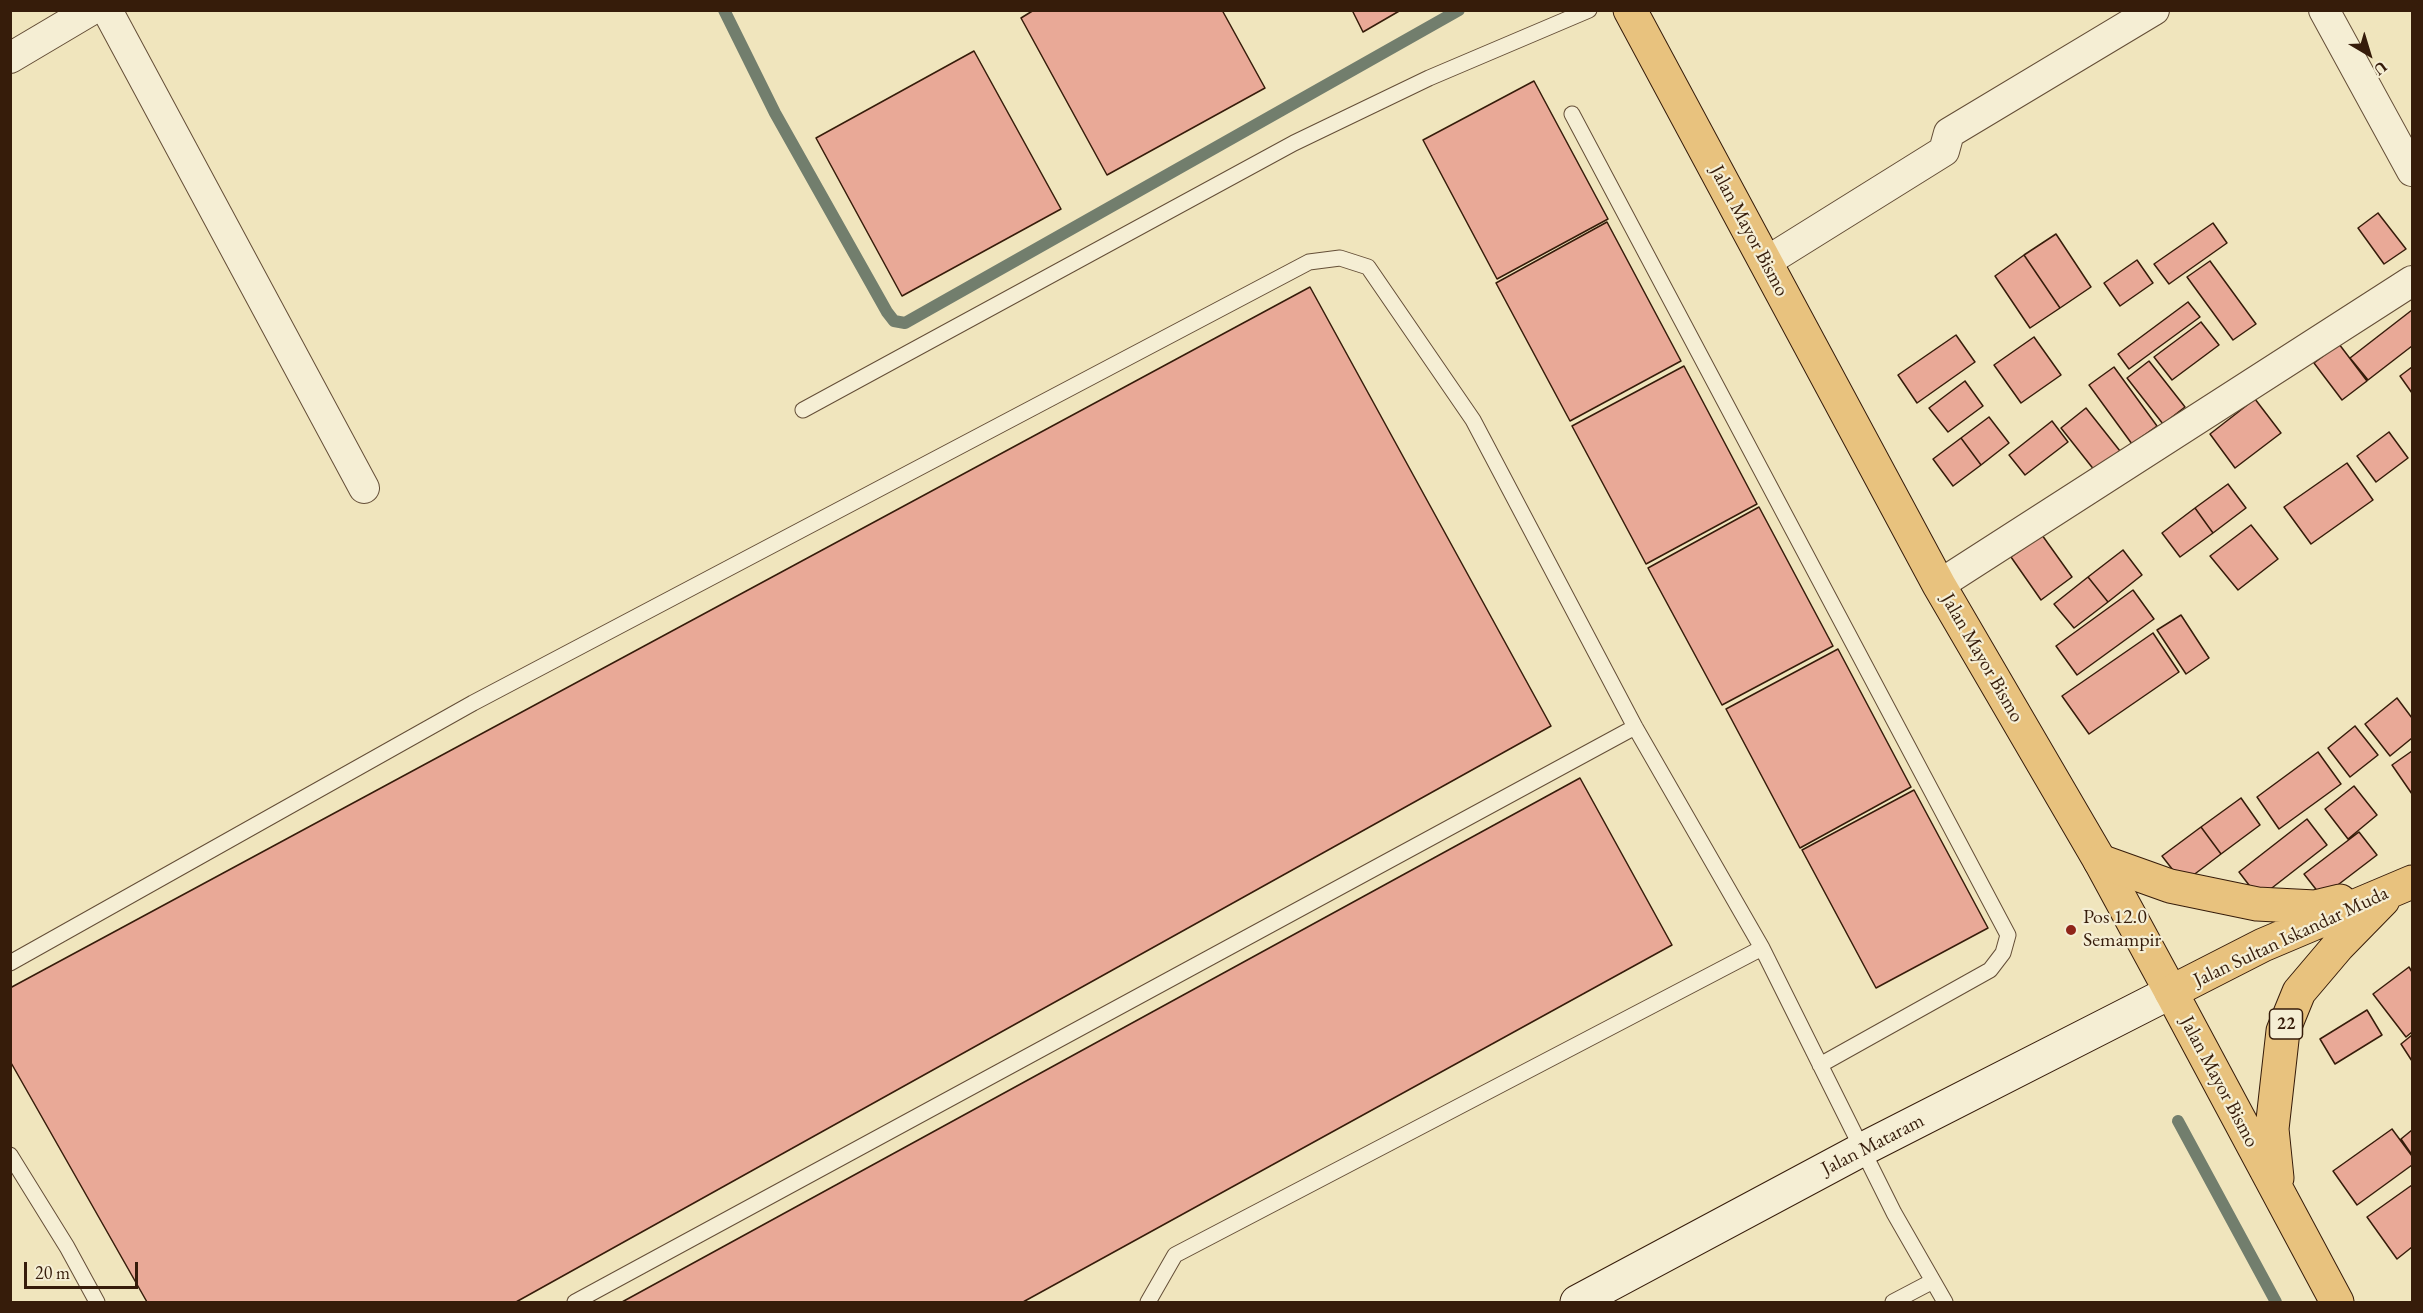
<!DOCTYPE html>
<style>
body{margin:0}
#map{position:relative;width:2423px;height:1313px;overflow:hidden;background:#f0e5bd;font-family:"EB Garamond",serif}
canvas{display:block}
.frame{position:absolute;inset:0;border:12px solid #361c0a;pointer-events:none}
.north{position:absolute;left:2339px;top:24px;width:60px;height:60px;-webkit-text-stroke:4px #f5eed4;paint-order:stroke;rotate:142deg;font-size:16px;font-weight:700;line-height:24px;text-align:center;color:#361c0a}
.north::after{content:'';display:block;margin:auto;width:21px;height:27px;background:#361c0a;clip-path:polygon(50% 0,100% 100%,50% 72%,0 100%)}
.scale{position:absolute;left:24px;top:1262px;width:114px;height:27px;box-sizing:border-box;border:3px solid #361c0a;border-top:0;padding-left:8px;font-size:18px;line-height:21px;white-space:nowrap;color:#361c0a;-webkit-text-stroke:4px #f5eed4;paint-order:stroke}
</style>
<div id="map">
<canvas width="2423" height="1313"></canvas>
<div class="frame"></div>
<div class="north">U</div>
<div class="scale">20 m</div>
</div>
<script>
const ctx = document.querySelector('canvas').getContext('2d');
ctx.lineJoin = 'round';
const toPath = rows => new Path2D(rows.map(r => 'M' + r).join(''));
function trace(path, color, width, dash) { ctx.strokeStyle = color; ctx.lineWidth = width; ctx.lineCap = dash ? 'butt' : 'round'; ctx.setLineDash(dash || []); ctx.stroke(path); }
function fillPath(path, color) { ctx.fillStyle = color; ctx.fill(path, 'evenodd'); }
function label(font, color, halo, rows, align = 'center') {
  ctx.font = font + ' "EB Garamond",serif'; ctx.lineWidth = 4.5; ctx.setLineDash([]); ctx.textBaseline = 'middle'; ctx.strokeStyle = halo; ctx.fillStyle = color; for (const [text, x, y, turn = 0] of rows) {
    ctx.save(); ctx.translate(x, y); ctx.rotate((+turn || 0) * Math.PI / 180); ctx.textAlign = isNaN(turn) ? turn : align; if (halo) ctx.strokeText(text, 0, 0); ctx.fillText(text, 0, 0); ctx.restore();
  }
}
trace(toPath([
 [724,10,775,113,887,312,894,321,905,323,1459,10],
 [2178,1121,2276,1302]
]), '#727e6d', 12);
const building = toPath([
 [1034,10,1222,10,1265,88,1107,175,1021,18,1034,10],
 [1352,10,1401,10,1363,32,1352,10],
 [974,51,1061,209,902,296,816,138,974,51],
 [1534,81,1608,219,1497,279,1423,140,1534,81],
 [2378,213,2406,249,2384,264,2358,228,2378,213],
 [1607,222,1681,361,1570,421,1496,283,1607,222],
 [2213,223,2227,243,2169,284,2154,264,2213,223],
 [2056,234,2091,287,2060,308,2024,255,2056,234],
 [2024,255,2060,308,2030,328,1995,276,2024,255],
 [2137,260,2153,283,2120,306,2104,283,2137,260],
 [2210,261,2256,324,2233,340,2187,277,2210,261],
 [1310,287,1551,726,516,1302,147,1302,10,1061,10,988,1310,287],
 [2188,302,2200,317,2129,369,2118,354,2188,302],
 [2412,310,2412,346,2368,380,2350,358,2412,310],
 [2201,322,2219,345,2172,380,2154,357,2201,322],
 [1956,335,1975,362,1917,403,1898,375,1956,335],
 [2034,337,2061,375,2021,403,1994,365,2034,337],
 [2339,344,2367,381,2342,400,2314,363,2339,344],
 [2149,361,2185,407,2163,424,2127,378,2149,361],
 [1684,366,1757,504,1646,564,1572,426,1684,366],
 [2114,367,2157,426,2132,444,2089,385,2114,367],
 [2412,367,2412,393,2400,376,2412,367],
 [1965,381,1983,406,1948,432,1929,408,1965,381],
 [2255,399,2281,433,2235,468,2210,434,2255,399],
 [2086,408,2120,451,2095,471,2061,428,2086,408],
 [1989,417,2009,443,1981,465,1961,438,1989,417],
 [2052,421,2068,442,2025,475,2009,455,2052,421],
 [2389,432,2408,458,2376,482,2357,456,2389,432],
 [1961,438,1981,465,1953,486,1933,459,1961,438],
 [2347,463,2373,500,2311,544,2284,507,2347,463],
 [2228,484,2246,508,2213,533,2195,508,2228,484],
 [1759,507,1833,646,1722,705,1648,568,1759,507],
 [2195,508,2213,533,2180,557,2162,533,2195,508],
 [2251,525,2278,559,2238,590,2210,556,2251,525],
 [2042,535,2072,577,2041,600,2011,557,2042,535],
 [2123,550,2142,575,2108,602,2088,577,2123,550],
 [2088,577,2108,602,2074,628,2054,604,2088,577],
 [2133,590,2154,619,2077,675,2056,646,2133,590],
 [2181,615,2209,658,2186,674,2157,630,2181,615],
 [2153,633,2179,672,2089,734,2062,696,2153,633],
 [1838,649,1911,787,1800,848,1726,709,1838,649],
 [2397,698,2412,718,2412,738,2390,756,2365,724,2397,698],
 [2355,726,2378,755,2350,777,2328,748,2355,726],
 [2412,751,2412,794,2392,765,2412,751],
 [2318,752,2341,784,2279,829,2257,797,2318,752],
 [1580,778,1672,945,1023,1302,622,1302,1580,778],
 [2354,786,2377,815,2348,839,2325,809,2354,786],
 [1914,790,1988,928,1876,988,1802,850,1914,790],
 [2241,798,2260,825,2221,854,2201,827,2241,798],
 [2307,819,2327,845,2259,898,2239,872,2307,819],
 [2201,827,2221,854,2183,883,2162,856,2201,827],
 [2359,832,2377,855,2322,897,2304,874,2359,832],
 [2409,967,2412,972,2412,1032,2406,1037,2373,994,2409,967],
 [2367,1010,2382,1035,2335,1064,2320,1039,2367,1010],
 [2412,1035,2412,1061,2401,1044,2412,1035],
 [2392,1129,2412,1156,2412,1165,2357,1205,2333,1171,2392,1129],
 [2412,1130,2412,1155,2401,1139,2412,1130],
 [2412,1185,2412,1247,2397,1259,2367,1217,2412,1185]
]);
fillPath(building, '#e9a997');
trace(building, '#361c0a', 1.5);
const lane = toPath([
 [1572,114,2008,935,2003,953,1990,970,1820,1065],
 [803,410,1294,143,1429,78,1589,10],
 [10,963,473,703,1309,262,1340,258,1368,267,1473,420,1635,727,1762,948,1894,1213,1945,1302],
 [10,1155,67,1247,97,1302],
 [575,1302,1635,727],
 [1148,1302,1175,1255,1762,948],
 [1893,1302,1933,1281]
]);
const street = toPath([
 [107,10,364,488],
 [2324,10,2412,171],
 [10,58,91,10],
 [1766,262,1944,151,1949,133,2154,10],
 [1939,585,2412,281]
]);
const secondary = toPath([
 [1577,1302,1861,1150,2171,992]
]);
const primary = toPath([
 [1630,10,1939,585,2100,861,2171,992]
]);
const highway = toPath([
 [2100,861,2170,886,2257,904,2315,907,2340,901],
 [2277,1178,2272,1129,2283,1031,2299,992,2338,946,2383,900],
 [2337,1302,2171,992,2263,945,2412,882]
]);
trace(lane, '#644e37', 17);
trace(street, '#644e37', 32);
trace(secondary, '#361c0a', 35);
trace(primary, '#361c0a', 35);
trace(highway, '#361c0a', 35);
trace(lane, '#f5eed4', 15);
trace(street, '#f5eed4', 30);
trace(secondary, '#f5eed4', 33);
trace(primary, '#e8c27e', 33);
trace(highway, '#e8c27e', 33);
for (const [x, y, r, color] of [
 [2071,930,6,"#8f2418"]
]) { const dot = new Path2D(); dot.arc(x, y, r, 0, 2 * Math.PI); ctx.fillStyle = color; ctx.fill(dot); trace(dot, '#f5eed4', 2); }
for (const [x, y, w] of [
 [2286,1024,33]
]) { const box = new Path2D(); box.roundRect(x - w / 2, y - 15, w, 30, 4.5); ctx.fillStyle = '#f5eed4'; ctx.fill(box); trace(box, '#361c0a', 1.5); }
label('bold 18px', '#361c0a', null, [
 ["22",2286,1024]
]);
label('20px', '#361c0a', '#f5eed4', [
 ["Jalan Mayor Bismo",1749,231,62],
 ["Jalan Mayor Bismo",1982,658,60],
 ["Jalan Sultan Iskandar Muda",2291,937,-25],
 ["Jalan Mayor Bismo",2219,1082,62],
 ["Jalan Mataram",1873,1145,-27]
]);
label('20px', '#361c0a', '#f5eed4', [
 ["Pos 12.0",2083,918],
 ["Semampir",2083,941]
], 'left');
</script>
